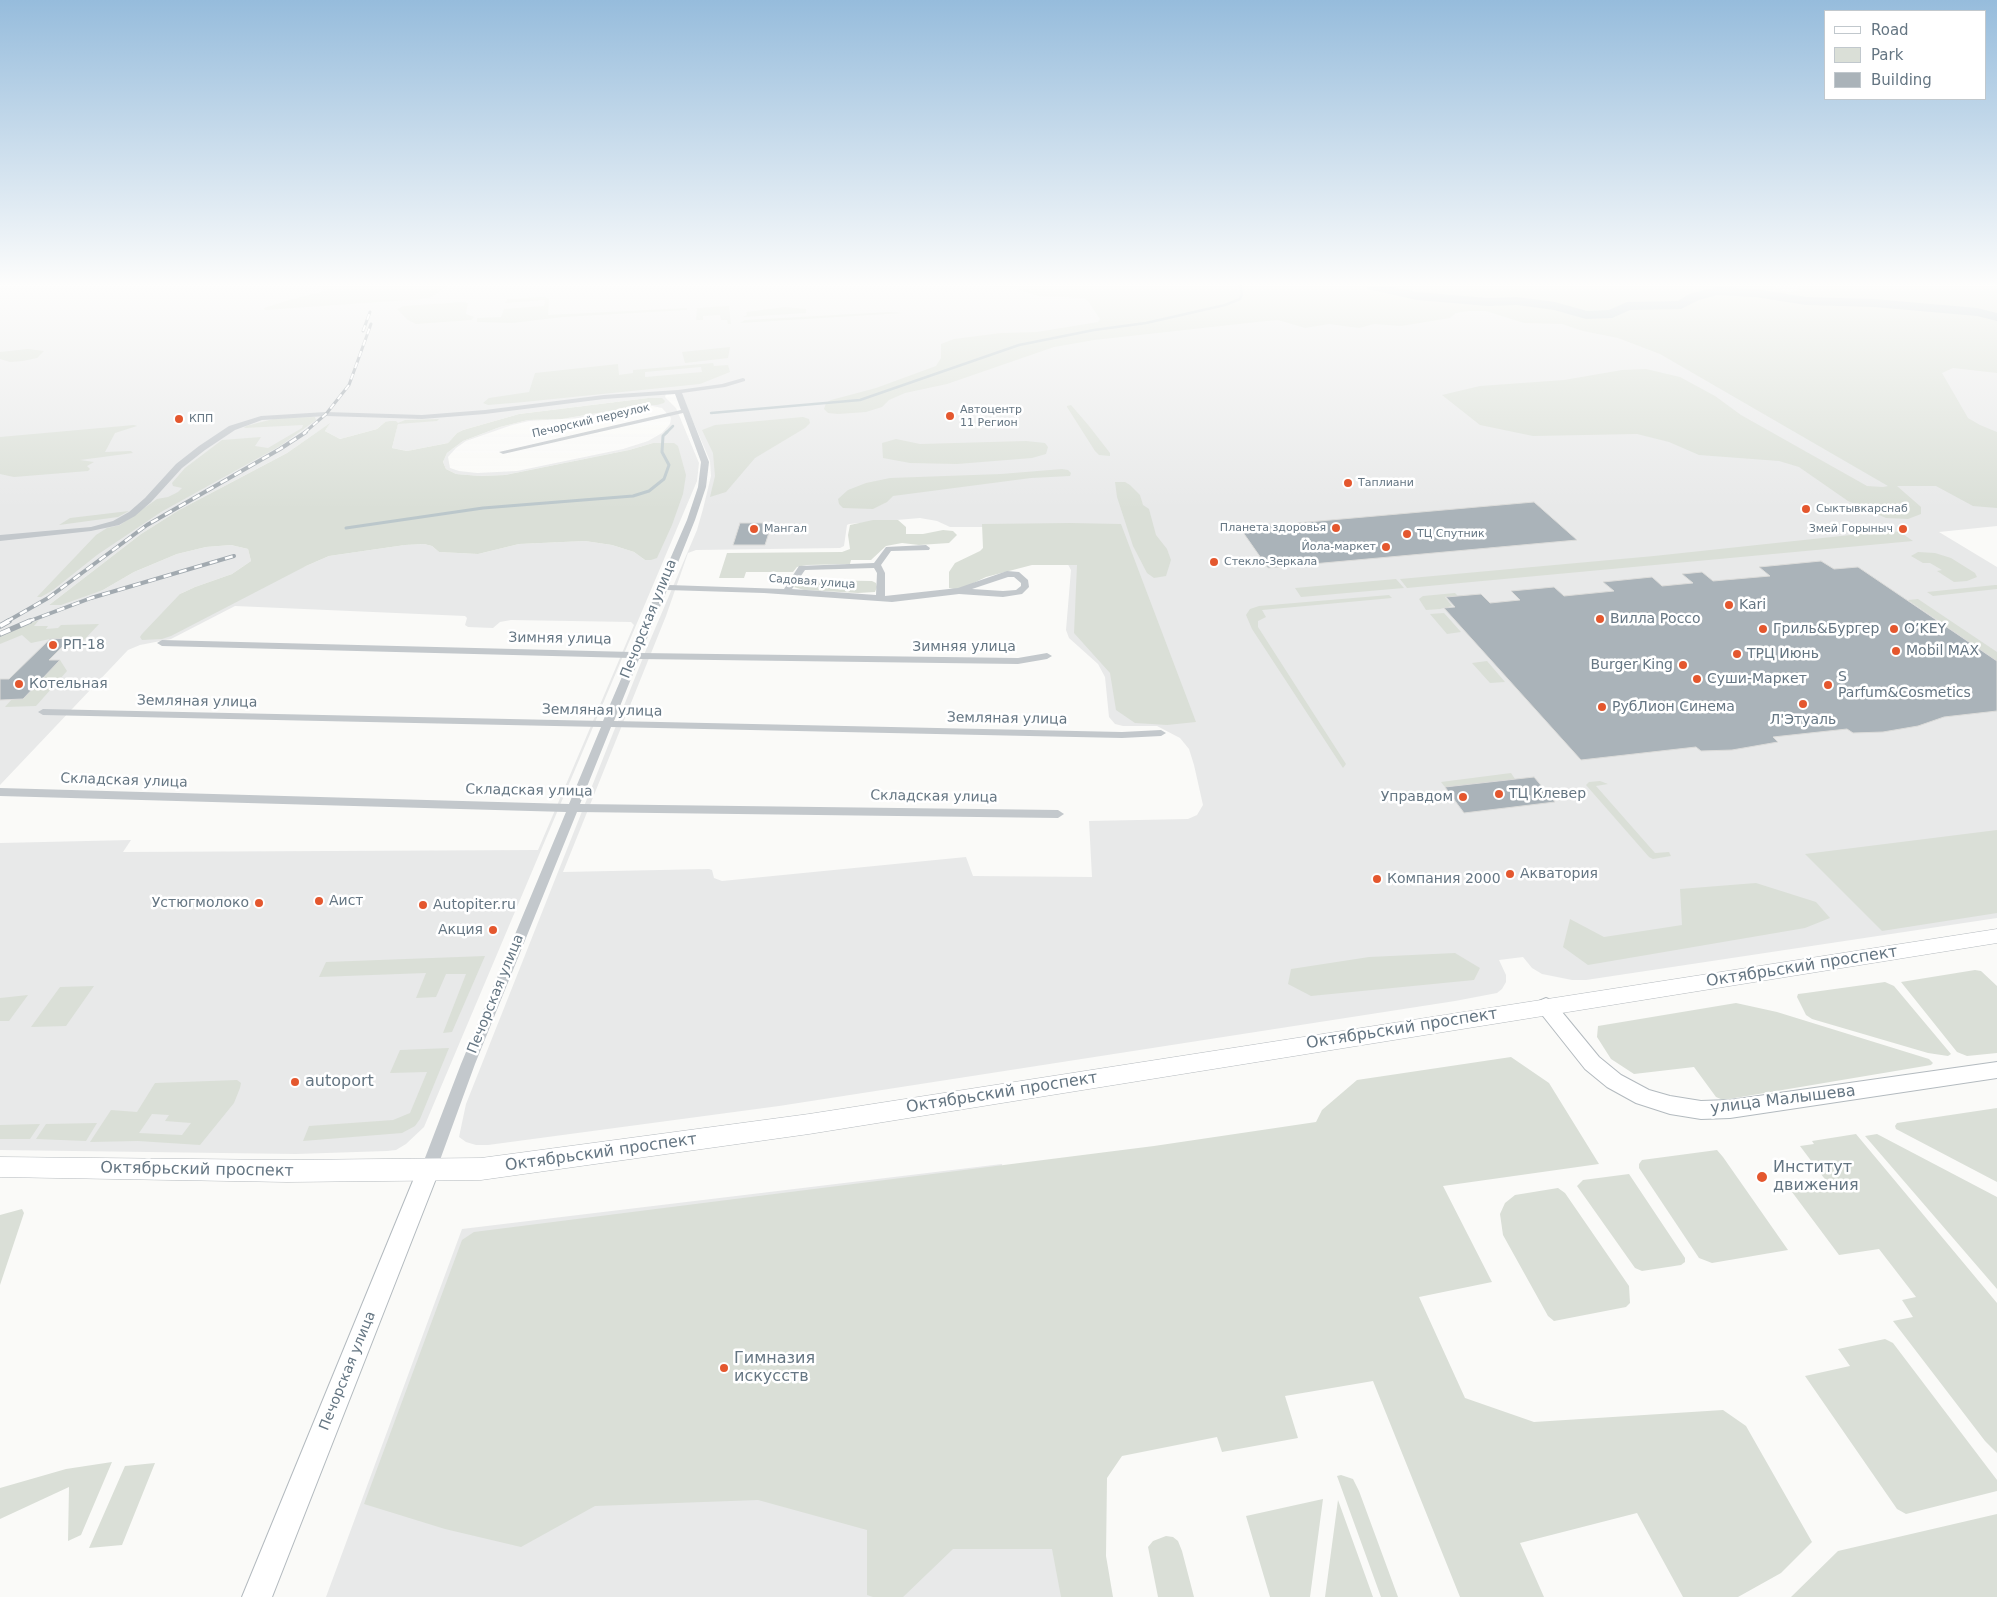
<!DOCTYPE html>
<meta charset="utf-8">
<style>
body{margin:0}
#map{position:relative;width:1997px;height:1597px;overflow:hidden;background:#fafaf8;font-family:"DejaVu Sans",sans-serif}
canvas{display:block}
.legend{position:absolute;left:1824px;top:10px;width:162px;height:90px;box-sizing:border-box;background:#fff;border:1px solid #c1c8cd;margin:0;padding:6px 9px;list-style:none;font-size:15px;color:#657683}
.legend li{display:flex;align-items:center;gap:10px;height:25px}
.legend b{width:25px;border:1px solid #c1c8cd}
</style>
<div id="map">
<canvas width="1997" height="1597"></canvas>
<ul class="legend">
<li><b style="height:6px;background:#fff"></b>Road</li>
<li><b style="height:14px;background:#dadfd7"></b>Park</li>
<li><b style="height:14px;background:#aab3b9"></b>Building</li>
</ul>
</div>
<script>
const context = document.querySelector('canvas').getContext('2d');
context.lineJoin = 'round';
function paint(path, color) { context.fillStyle = color; context.fill(path, 'evenodd'); }
const toPath = rows => new Path2D(rows.map(r => 'M' + r).join(''));
function trace(path, color, width, dash) { context.strokeStyle = color; context.lineWidth = width; context.lineCap = dash ? 'butt' : 'round'; context.setLineDash(dash || []); context.stroke(path); }
function label(font, color, halo, rows, align = 'center') {
  context.font = font + ' "DejaVu Sans",sans-serif'; context.lineWidth = 5; context.setLineDash([]); context.textBaseline = 'middle'; context.strokeStyle = halo; context.fillStyle = color; for (const [text, x, y, turn = 0] of rows) {
    context.save(); context.translate(x, y); context.rotate((+turn || 0) * Math.PI / 180); context.textAlign = isNaN(turn) ? turn : align; if (halo) context.strokeText(text, 0, 0); context.fillText(text, 0, 0); context.restore();
  }
}
const built = toPath([
 [0,286,1997,286,1997,526,1939,532,1997,567,1997,918,1586,980,1572,980,1542,974,1532,968,1523,957,1499,960,1506,975,1506,982,1502,989,1497,993,1455,1001,779,1106,488,1145,476,1145,466,1142,459,1137,466,1104,646,650,697,530,703,509,711,476,710,461,683,398,677,393,666,394,665,397,676,408,699,463,697,481,424,1127,406,1144,396,1150,387,1151,296,1154,0,1150,0,843,131,840,123,852,538,850,634,625,631,622,511,620,500,622,493,628,468,627,465,625,467,618,465,616,235,606,171,639,140,645,128,650,0,785],
 [648,398,662,398,651,404,562,419,528,420,500,427,463,441,447,453,443,462,446,469,456,474,480,476,505,475,629,450,653,443,645,560,634,552,612,545,585,541,519,544,478,554,439,552,432,546,424,544,405,545,329,556,306,566,180,594,195,587,232,574,251,561,248,549,231,545,206,547,177,554,134,572,103,590,49,605,141,534,179,510,287,453,329,424,325,431,340,439,377,429,385,422,398,423,392,448,407,451,448,443,457,433,463,430,519,414],
 [647,405,662,408,671,418,670,424,662,433,648,441,623,449,517,471,477,473,459,471,450,468,448,457,456,448,466,441,512,425,529,421,580,418],
 [920,518,937,521,950,527,989,527,1065,559,1071,570,1066,630,1069,638,1098,664,1105,677,1109,717,1115,724,1123,726,1157,726,1180,738,1189,749,1194,765,1203,805,1197,815,1188,819,1089,821,1092,877,973,876,966,857,722,881,714,878,712,870,709,869,563,872,666,616,688,553,696,550,840,548,844,546,847,525,849,524],
 [1002,1164,1078,1597,326,1597,462,1229]
]);
const green = toPath([
 [317,286,448,286,431,297,422,299,265,310,264,308,289,300,325,291],
 [986,286,1774,286,1785,292,1792,292,1799,290,1799,286,1997,286,1997,373,1953,368,1942,373,1968,418,1980,425,1997,432,1997,508,1973,506,1936,486,1897,486,1921,507,1921,514,1908,519,1886,518,1848,501,1799,467,1779,461,1699,455,1669,442,1637,434,1533,436,1480,425,1442,395,1480,386,1564,380,1622,370,1646,369,1680,377,1715,396,1741,415,1867,486,1883,487,1888,486,1660,354,1618,338,1583,331,1562,324,1524,323,1486,311,1468,311,1456,313,1450,318,1401,326,1374,324,1359,328,1329,324,1305,328,1278,320,1266,321,1094,340,1054,347,947,384,905,393,889,400,882,407,866,412,838,414,828,413,824,409,826,403,831,400,876,388,936,366,941,358,941,344,954,339,1001,333,1037,332,1098,322,1100,319,1088,301,1084,298,1038,296,1014,288],
 [542,297,549,298,548,315,687,308,687,310,563,317,512,323,477,322,477,318,501,317,504,309,544,306,545,300,505,303,507,299],
 [463,302,468,303,466,314,474,317,471,320,416,324,408,320,397,309,404,306],
 [729,306,731,324,728,324,727,320,721,320,720,315,703,316,703,320,696,320,697,308],
 [785,307,806,309,806,313,743,317,747,315,746,312],
 [889,312,904,313,740,323,745,320],
 [730,347,728,358,685,363,682,352],
 [28,349,44,351,37,358,23,361,10,362,0,359,0,352],
 [713,363,714,366,728,365,730,372,700,384,524,402,488,405,483,403,489,398,529,392,535,373,618,364,619,375,633,373,633,370],
 [701,367,702,372,645,377,645,372],
 [648,398,662,398,665,401,664,403,657,405,645,405,562,419,528,420,500,427,463,441,447,453,443,462,446,469,456,474,480,476,505,475,629,450,653,443,674,443,678,446,686,475,683,494,672,525,657,558,651,560,645,560,634,552,612,545,585,541,519,544,478,554,439,552,432,546,424,544,405,545,329,556,306,566,171,636,162,639,142,640,140,637,142,634,180,594,195,587,232,574,251,561,248,549,231,545,206,547,177,554,134,572,103,590,61,605,49,605,141,534,179,510,287,453,330,423,325,431,340,439,377,429,385,422,390,421,396,421,398,423,405,420,439,419,437,421,398,424,392,448,407,451,448,443,457,433,463,430,519,414],
 [1071,405,1089,426,1110,453,1110,456,1099,455,1095,451,1067,407,1067,406],
 [315,417,316,420,280,446,161,512,97,555,53,590,41,597,37,597,96,535,107,528,120,525,157,499,168,497,178,492,182,488,173,486,172,483,185,468,222,440,261,437,255,446,268,448,302,428,303,425,244,428,246,426,277,418],
 [803,417,809,419,810,423,805,428,755,458,726,492,710,497,715,476,713,453,702,430,715,425],
 [134,425,137,426,115,433,105,452,131,451,133,453,80,460,94,462,87,466,90,469,88,471,14,477,0,474,0,437],
 [896,439,920,444,1026,441,1045,443,1048,447,1046,454,1032,458,957,464,910,463,883,458,882,443],
 [1062,469,1068,470,1071,473,1070,476,1031,478,893,496,887,502,873,509,843,508,839,504,838,499,848,490,866,483,890,478,1001,474],
 [1115,482,1125,482,1130,485,1140,495,1143,505,1149,509,1156,535,1167,549,1171,560,1166,576,1154,578,1147,573,1133,546,1117,497],
 [129,511,118,517,59,525,70,518],
 [873,520,898,520,906,527,906,534,923,534,943,530,953,531,957,535,949,543,919,545,902,543,886,546,871,560,851,560,850,564,807,565,797,567,793,572,746,572,744,578,719,578,727,553,842,552,850,549,848,535,850,525],
 [1070,523,1121,524,1196,722,1167,725,1135,723,1116,710,1110,673,1074,633,1077,565,1032,565,986,577,959,590,949,588,949,572,955,563,980,551,983,548,982,524],
 [1888,531,1900,532,1913,541,1407,588,1400,579,1654,556],
 [1918,552,1935,553,1951,558,1975,573,1977,577,1967,581,1954,582,1937,571,1942,570,1930,563,1923,563,1911,556],
 [1396,579,1404,588,1301,597,1295,588],
 [807,580,872,581,876,583,877,587,875,592,858,593,804,590,794,587,799,582],
 [1995,585,1997,585,1997,589,1933,596,1927,592],
 [1455,593,1458,596,1445,597,1452,606,1440,609,1426,610,1419,599,1423,596],
 [1389,595,1392,598,1262,610,1266,617,1258,621,1258,627,1346,764,1343,768,1252,629,1246,615,1250,609,1259,606],
 [1918,599,1997,652,1997,661,1908,600],
 [1444,613,1461,632,1447,634,1430,614],
 [39,620,34,626,48,626,46,629,58,628,61,625,99,624,83,641,67,641,70,638,50,639,31,643,22,635,0,644,0,635],
 [60,660,67,671,36,706,5,707,12,699,23,699],
 [1487,661,1505,682,1490,683,1472,663],
 [1511,773,1515,779,1445,787,1441,782],
 [1600,781,1608,784,1596,786,1655,853,1669,852,1671,856,1653,859,1649,857,1586,785,1589,782],
 [1997,830,1997,913,1882,931,1805,854],
 [1756,883,1816,902,1830,918,1805,928,1588,965,1563,947,1570,919,1604,937,1682,925,1680,889],
 [1455,953,1480,968,1474,980,1311,996,1288,984,1291,969,1369,957],
 [485,956,452,1032,443,1033,466,974,446,974,436,997,416,998,426,973,319,977,326,962],
 [1975,970,1981,971,1997,986,1997,1053,1967,1056,1957,1052,1901,982],
 [1885,982,1894,986,1951,1054,1948,1056,1928,1053,1812,1019,1806,1015,1797,997,1798,994,1806,993],
 [94,986,66,1026,31,1027,60,987],
 [28,995,9,1021,0,1021,0,998],
 [1736,1003,1777,1012,1929,1059,1933,1063,1931,1065,1723,1100,1716,1097,1694,1067,1634,1074,1611,1059,1597,1037,1598,1026],
 [449,1048,420,1119,415,1126,402,1133,303,1141,309,1126,393,1120,410,1113,427,1072,390,1073,400,1050],
 [1511,1057,1549,1083,1599,1164,1443,1186,1492,1282,1419,1297,1465,1398,1534,1422,1723,1410,1746,1426,1812,1542,1781,1573,1738,1597,1683,1597,1637,1513,1520,1543,1544,1597,1460,1597,1373,1381,1285,1396,1298,1438,1222,1452,1217,1437,1122,1456,1107,1478,1106,1556,1113,1597,1061,1597,1052,1549,953,1549,903,1597,873,1597,867,1595,867,1530,758,1500,595,1506,521,1547,445,1529,364,1504,462,1240,474,1232,1154,1146,1316,1122,1322,1110,1357,1080],
 [237,1080,241,1083,240,1088,234,1103,200,1145,138,1141,90,1142,111,1110,137,1112,155,1083],
 [152,1114,169,1115,165,1121,191,1123,182,1135,139,1133],
 [1997,1108,1997,1182,1896,1129,1895,1126,1897,1123],
 [97,1123,86,1141,36,1139,46,1124],
 [40,1124,30,1139,0,1139,0,1125],
 [1856,1134,1997,1303,1997,1453,1985,1441,1893,1321,1913,1317,1902,1300,1916,1297,1879,1249,1839,1255,1792,1192,1830,1186,1800,1146,1814,1144,1812,1141],
 [1877,1134,1997,1197,1997,1289,1865,1136],
 [1717,1150,1723,1157,1788,1250,1712,1263,1699,1258,1639,1168,1639,1164,1642,1160],
 [1629,1174,1685,1258,1685,1262,1681,1265,1642,1271,1635,1268,1577,1186,1583,1180],
 [1558,1188,1565,1193,1629,1286,1630,1303,1626,1307,1554,1321,1548,1316,1503,1235,1500,1214,1505,1203,1515,1195],
 [22,1209,24,1213,0,1285,0,1215],
 [1885,1339,1893,1343,1997,1480,1997,1491,1906,1514,1897,1509,1805,1376,1850,1366,1838,1349],
 [112,1462,81,1535,68,1541,69,1487,0,1519,0,1488,66,1469],
 [155,1463,122,1545,89,1548,125,1466],
 [1341,1475,1353,1479,1359,1491,1398,1597,1381,1597,1337,1476],
 [1323,1499,1310,1597,1270,1597,1246,1516],
 [1338,1500,1373,1597,1325,1597],
 [1997,1514,1997,1597,1791,1597,1838,1551],
 [1166,1536,1173,1537,1178,1541,1182,1551,1194,1597,1158,1597,1148,1547,1153,1541]
]);
const streamFar1 = toPath([
 [711,413,860,400,1019,345,1094,330,1146,323,1225,305,1240,299,1242,294,1240,286],
 [666,433,673,426]
]);
const stream = toPath([
 [346,528,483,508,633,496,649,491,664,479,669,465,662,452,663,436,667,432]
]);
const river = toPath([
 [1366,286,1389,286,1417,292,1488,298,1517,297,1555,302,1587,311,1609,310,1627,302,1678,301,1689,294,1717,287,1755,289,1806,297,1874,299,1977,308,1997,313,1997,321,1977,316,1874,307,1806,305,1755,297,1717,295,1699,300,1681,309,1630,310,1612,318,1586,319,1554,310,1517,305,1488,306,1417,300,1367,289,1366,286]
]);
const building = toPath([
 [1534,502,1577,540,1268,568,1240,528,1534,502],
 [740,523,772,523,765,545,733,545,740,523],
 [1821,561,1834,569,1858,567,1997,661,1997,711,1944,717,1918,726,1883,732,1853,733,1847,729,1773,737,1778,742,1732,750,1701,751,1696,747,1581,760,1444,608,1455,607,1446,597,1481,594,1490,603,1520,600,1511,591,1554,587,1564,596,1614,591,1603,582,1652,577,1662,586,1693,583,1682,574,1702,572,1713,581,1770,576,1759,567,1821,561],
 [71,638,49,660,60,660,23,699,0,700,0,679,9,679,50,639,71,638],
 [1534,777,1555,802,1464,813,1445,787,1534,777]
]);
const street = toPath([
 [743,378,745,379,745,381,725,387,682,393,709,462,706,487,695,520,669,585,784,589,799,566,874,563,886,547,926,545,930,548,929,550,891,551,881,565,885,573,885,596,958,588,1007,571,1019,572,1028,580,1029,587,1022,594,1003,597,959,594,892,602,764,593,667,590,641,653,1018,658,1047,653,1052,656,1047,659,1018,664,639,659,614,721,1122,732,1161,730,1166,733,1161,736,1122,738,611,727,580,804,1058,810,1064,814,1058,818,577,812,475,1064,436,1171,433,1176,428,1178,423,1176,420,1171,461,1064,566,812,0,796,0,788,569,804,601,727,43,715,38,712,43,709,603,721,630,658,162,646,157,643,162,640,632,652,658,587,687,520,698,487,701,462,683,413,503,454,499,452,681,410,675,394,604,399,485,414,422,419,326,416,262,420,235,430,205,450,182,468,151,502,135,516,119,525,91,531,0,541,0,535,91,527,113,521,129,512,145,498,176,464,199,446,229,426,261,416,326,412,422,415,485,410,604,395,678,390,722,384,743,378],
 [874,568,877,573,876,595,792,589,805,570,874,568],
 [1008,577,1014,577,1021,583,1021,586,1016,590,1003,591,972,589,1008,577]
]);
const secondary = toPath([
 [1546,998,1553,1001,1599,1057,1621,1075,1649,1090,1670,1096,1701,1101,1730,1100,1997,1062,1997,1078,1730,1118,1701,1119,1670,1114,1636,1103,1607,1087,1585,1069,1539,1011,1536,1006,1539,1001,1546,998],
 [428,1161,436,1164,439,1171,272,1597,242,1597,417,1171,420,1164,428,1161]
]);
const primary = toPath([
 [1997,929,1997,943,809,1134,481,1180,287,1182,0,1177,0,1157,287,1160,481,1158,809,1114,1997,929]
]);
const railFar2 = toPath([
 [363,331,370,312],
 [304,433,326,414,349,385,371,324]
]);
const railFar1 = toPath([
 [6,622,48,598,147,525,280,449,306,432],
 [27,622,91,598,234,556]
]);
const rail = toPath([
 [0,626,9,621],
 [0,634,30,621]
]);
const markers = [
 [950,416,5,"#e4572e"],
 [179,419,5,"#e4572e"],
 [1348,483,5,"#e4572e"],
 [1806,509,5,"#e4572e"],
 [1336,528,5,"#e4572e"],
 [754,529,5,"#e4572e"],
 [1903,529,5,"#e4572e"],
 [1407,534,5,"#e4572e"],
 [1386,547,5,"#e4572e"],
 [1214,562,5,"#e4572e"],
 [1729,605,5,"#e4572e"],
 [1600,619,5,"#e4572e"],
 [1763,629,5,"#e4572e"],
 [1894,629,5,"#e4572e"],
 [53,645,5,"#e4572e"],
 [1896,651,5,"#e4572e"],
 [1737,654,5,"#e4572e"],
 [1683,665,5,"#e4572e"],
 [1697,679,5,"#e4572e"],
 [19,684,5,"#e4572e"],
 [1828,685,5,"#e4572e"],
 [1803,704,5,"#e4572e"],
 [1602,707,5,"#e4572e"],
 [1499,794,5,"#e4572e"],
 [1463,797,5,"#e4572e"],
 [1510,874,5,"#e4572e"],
 [1377,879,5,"#e4572e"],
 [319,901,5,"#e4572e"],
 [259,903,5,"#e4572e"],
 [423,905,5,"#e4572e"],
 [493,930,5,"#e4572e"],
 [295,1082,5,"#e4572e"],
 [1762,1177,6,"#e4572e"],
 [724,1368,5,"#e4572e"]
];
const farPoinames = [
 ["Автоцентр",960,410],
 ["11 Регион",960,423],
 ["КПП",189,419],
 ["Таплиани",1358,483],
 ["Сыктывкарснаб",1816,509],
 ["Планета здоровья",1326,528,"right"],
 ["Мангал",764,529],
 ["Змей Горыныч",1893,529,"right"],
 ["ТЦ Спутник",1417,534],
 ["Йола-маркет",1376,547,"right"],
 ["Стекло-Зеркала",1224,562]
];
const farStreetnames = [
 ["Печорский переулок",591,421,-13],
 ["Садовая улица",812,582,4]
];
const poiNames = [
 ["Kari",1739,605],
 ["Вилла Россо",1610,619],
 ["Гриль&Бургер",1773,629],
 ["O’KEY",1904,629],
 ["РП-18",63,645],
 ["Mobil MAX",1906,651],
 ["ТРЦ Июнь",1747,654],
 ["Burger King",1673,665,"right"],
 ["S",1838,677],
 ["Parfum&Cosmetics",1838,693],
 ["Суши-Маркет",1707,679],
 ["Котельная",29,684],
 ["РубЛион Синема",1612,707],
 ["Л'Этуаль",1803,720,"center"],
 ["ТЦ Клевер",1509,794],
 ["Управдом",1453,797,"right"],
 ["Акватория",1520,874],
 ["Компания 2000",1387,879],
 ["Аист",329,901],
 ["Устюгмолоко",249,903,"right"],
 ["Autopiter.ru",433,905],
 ["Акция",483,930,"right"]
];
const streetNames = [
 ["Печорская улица",649,619,-68],
 ["Зимняя улица",560,639,1],
 ["Зимняя улица",964,647],
 ["Земляная улица",197,702,1],
 ["Земляная улица",602,711,1],
 ["Земляная улица",1007,719,1],
 ["Складская улица",124,781,2],
 ["Складская улица",529,791,1],
 ["Складская улица",934,797,1],
 ["Печорская улица",496,994,-68],
 ["Печорская улица",348,1371,-68]
];
const nearStreetnames = [
 ["Октябрьский проспект",1802,967,-9],
 ["Октябрьский проспект",1402,1029,-9],
 ["Октябрьский проспект",1002,1093,-9],
 ["улица Малышева",1783,1100,-7],
 ["Октябрьский проспект",601,1153,-8],
 ["Октябрьский проспект",197,1170,1]
];
const nearPoinames = [
 ["autoport",305,1082],
 ["Институт",1773,1168],
 ["движения",1773,1186],
 ["Гимназия",734,1359],
 ["искусств",734,1377]
];
paint(built, '#e8e9e9');
paint(green, '#dadfd7');
trace(streamFar1, '#bbc7cb', 2.5);
trace(stream, '#bbc7cb', 3);
paint(river, '#bbc7cb');
paint(building, '#aab3b9');
trace(building, '#dcdcda', 1);
trace(secondary, '#b3babf', 2);
trace(primary, '#b5babe', 1);
paint(street, '#c3c8cc');
paint(secondary, '#fff');
paint(primary, '#fff');
trace(railFar2, '#a2aab0', 3);
trace(railFar1, '#a2aab0', 4);
trace(rail, '#a2aab0', 5.5);
trace(railFar2, '#fff', 2, [6]);
trace(railFar1, '#fff', 2.5, [8]);
trace(rail, '#fff', 4, [11]);
const sky = context.createLinearGradient(0, 0, 0, 509);
sky.addColorStop(0, '#96bcdc');
sky.addColorStop(0.56, '#fdfdfc');
sky.addColorStop(1, '#fdfdfc00');
context.fillStyle = sky;
context.fillRect(0, 0, 1997, 509);
for (const [x, y, r, color] of markers) { const dot = new Path2D(); dot.arc(x, y, r, 0, 2 * Math.PI); context.fillStyle = color; context.fill(dot); trace(dot, '#fff', 2); }
label('11px', '#657683', '#fff', farPoinames, 'left');
label('11px', '#657683', '#fff', farStreetnames);
label('14px', '#657683', '#fff', poiNames, 'left');
label('14px', '#657683', '#fff', streetNames);
label('16px', '#657683', '#fff', nearStreetnames);
label('16px', '#657683', '#fff', nearPoinames, 'left');
</script>
